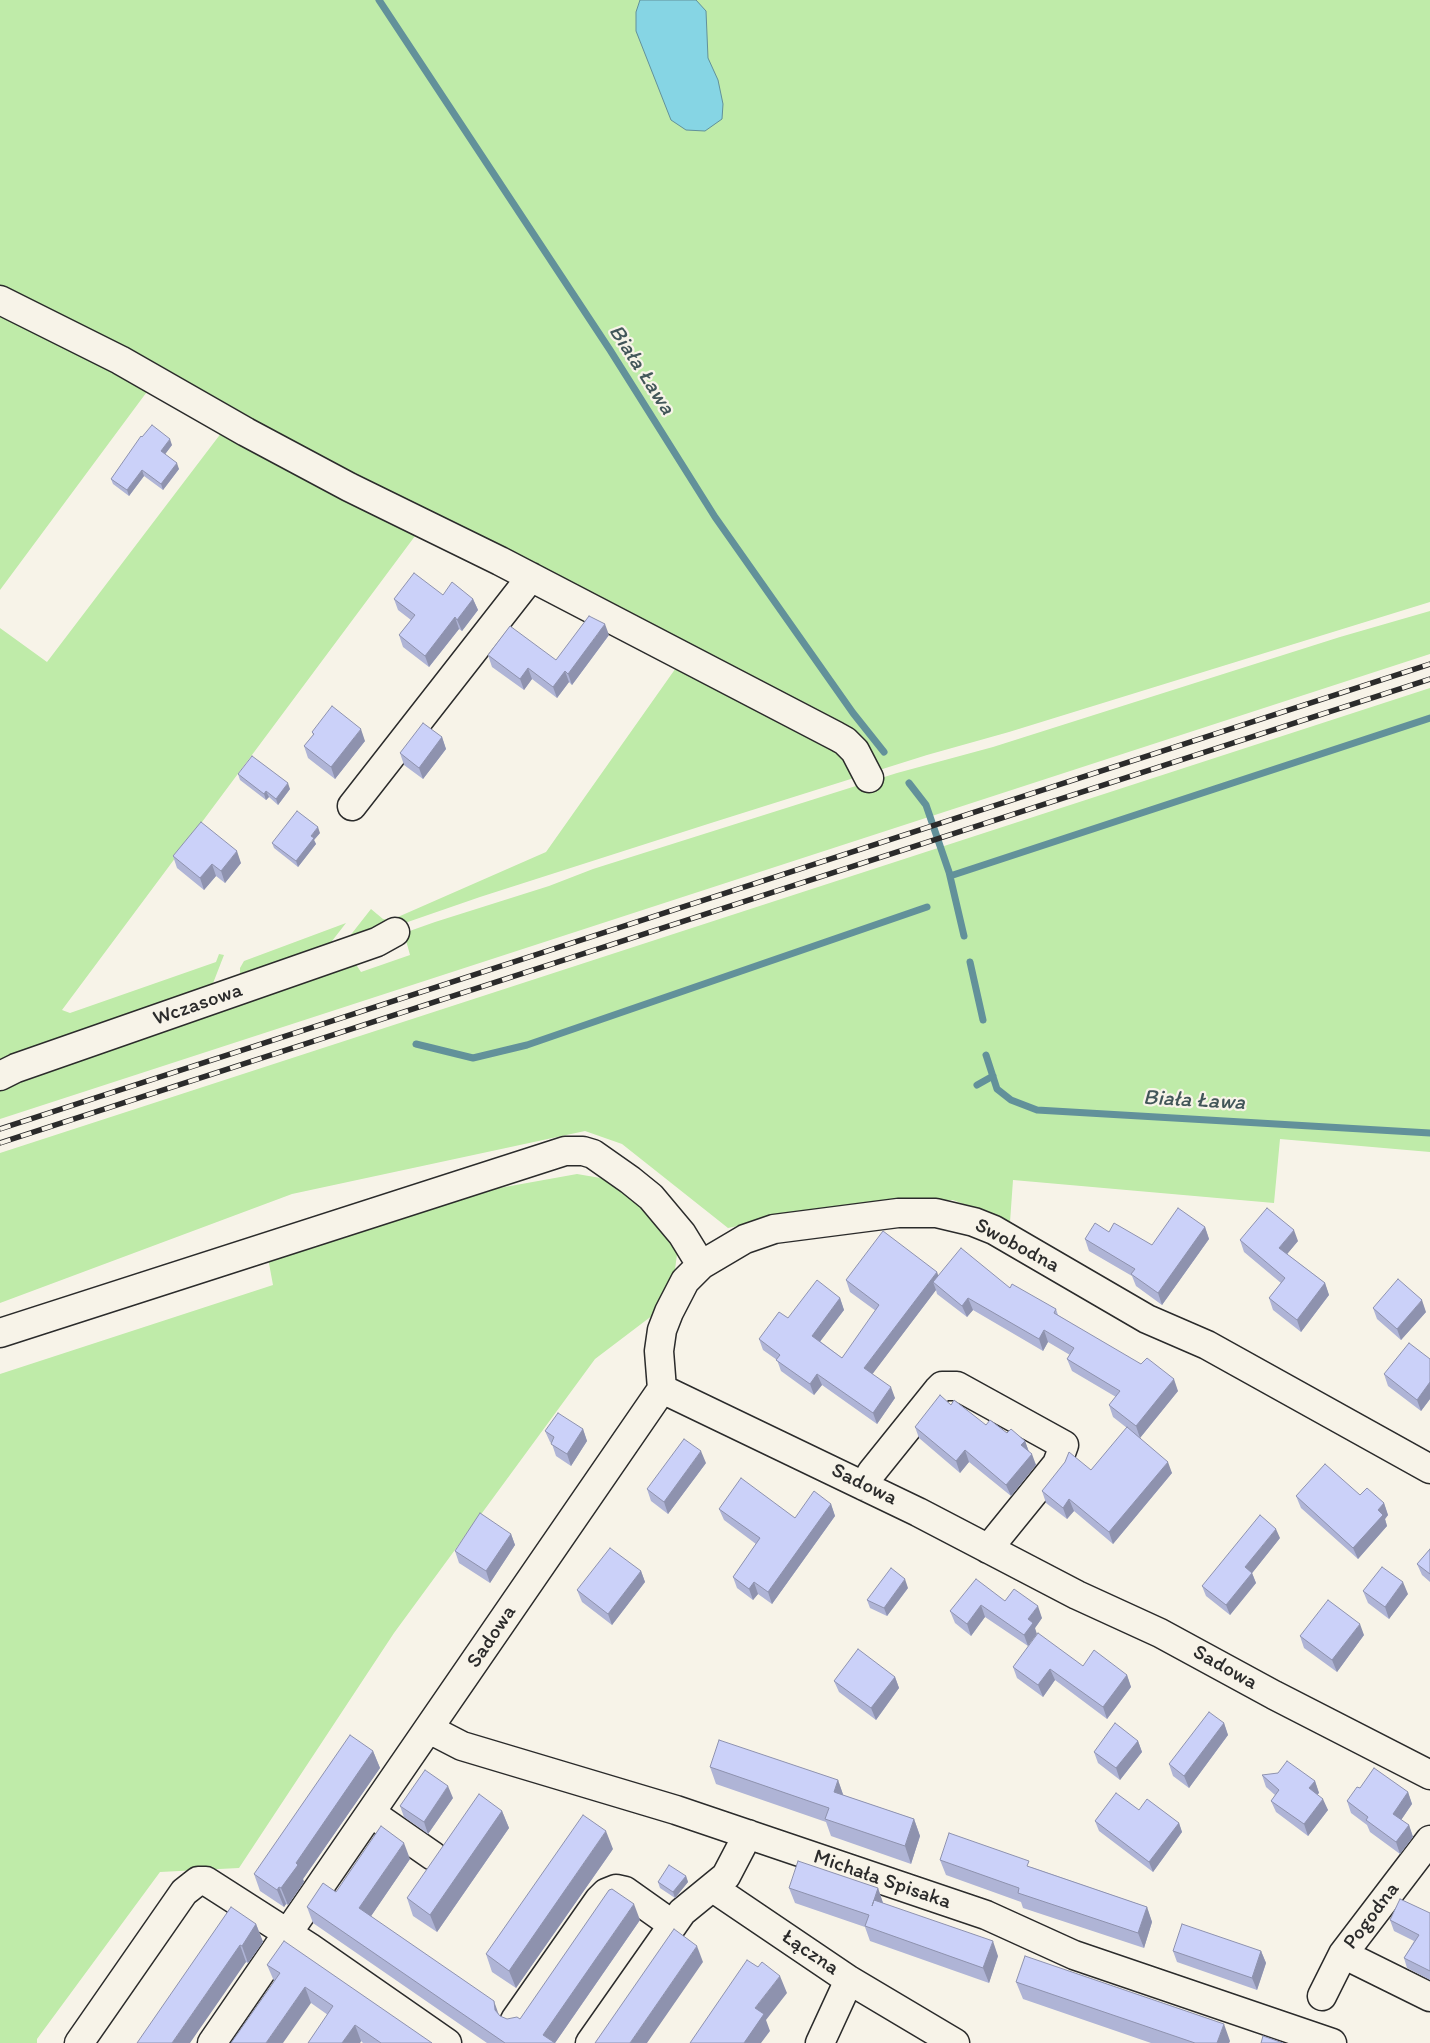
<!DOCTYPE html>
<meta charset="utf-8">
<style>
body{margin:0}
canvas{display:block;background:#f7f3e8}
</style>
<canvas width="1430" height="2043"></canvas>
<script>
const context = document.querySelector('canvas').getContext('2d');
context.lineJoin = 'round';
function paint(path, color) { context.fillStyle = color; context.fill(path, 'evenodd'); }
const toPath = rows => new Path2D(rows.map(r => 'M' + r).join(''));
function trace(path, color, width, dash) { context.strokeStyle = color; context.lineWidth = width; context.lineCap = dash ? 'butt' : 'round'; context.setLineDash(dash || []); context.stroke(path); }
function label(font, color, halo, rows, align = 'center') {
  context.font = font + ' Itim,sans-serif'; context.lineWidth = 4.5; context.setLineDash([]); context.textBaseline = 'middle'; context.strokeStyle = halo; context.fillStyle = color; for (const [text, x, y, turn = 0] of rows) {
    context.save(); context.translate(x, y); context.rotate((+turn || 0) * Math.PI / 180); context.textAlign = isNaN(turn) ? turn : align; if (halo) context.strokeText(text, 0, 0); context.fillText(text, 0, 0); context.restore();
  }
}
const green = toPath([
 [0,0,1430,0,1430,602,1009,732,927,755,711,823,480,897,347,943,349,937,371,909,383,919,391,920,546,852,678,665,421,528,62,1010,70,1013,216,962,219,954,224,955,210,991,0,1068,0,628,47,662,225,428,149,389,0,590],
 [1430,611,1430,654,0,1119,0,1088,9,1082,355,963,361,972,410,955,404,933,435,922,549,886,593,869,897,773,993,747,1340,637],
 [1430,688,1430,1152,1280,1139,1274,1203,1013,1180,1010,1222,953,1200,901,1203,773,1219,728,1228,622,1144,585,1131,292,1194,0,1303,0,1153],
 [346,923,325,950,240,980,240,968,244,961],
 [577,1174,618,1181,678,1247,674,1277,653,1315,595,1359,394,1633,239,1868,160,1872,37,2039,37,2043,0,2043,0,1374,273,1285,268,1258,466,1194]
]);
const water = toPath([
 [640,0,696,0,706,11,708,58,718,80,723,104,722,119,705,131,686,130,671,120,636,31,636,12,640,0]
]);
const stream = toPath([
 [379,0,610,350,715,517,853,713,884,752],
 [909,783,926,805,949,872,964,936],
 [950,876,1430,718],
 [970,962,983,1020],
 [416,1044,473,1058,527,1045,927,907],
 [986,1055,997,1089,1011,1100,1037,1110,1430,1133],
 [977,1085,993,1076]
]);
const minor = toPath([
 [0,300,120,360,246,432,349,487,500,561,836,736,845,741,855,751,869,778],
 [352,806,531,577],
 [0,1076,16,1068,377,942,395,932],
 [0,1333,565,1151,583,1151,593,1154,630,1180,651,1197,682,1234,701,1265],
 [662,1389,659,1351,662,1330,669,1312,685,1281,701,1265,745,1239,774,1229,898,1213,936,1213,974,1222,994,1230,1147,1319,1207,1345,1430,1469],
 [662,1389,918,1512,1077,1595,1160,1633,1274,1695,1430,1775],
 [864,1486,872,1472,938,1390,942,1386,957,1386,1064,1445,1057,1464,988,1549],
 [429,1729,462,1746,676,1810,986,1915,1074,1955,1332,2043],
 [371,1813,433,1856],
 [713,1888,849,1980,955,2043],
 [1343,1954,1430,1997],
 [1322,1996,1343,1954,1430,1840],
 [515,2020,599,1900,606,1893,616,1889,625,1891,673,1925],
 [79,2043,184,1892,198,1881,206,1881,309,1947,447,2043],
 [212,2043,662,1389],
 [590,2043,682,1912,726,1876,748,1834],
 [820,2043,849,1980]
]);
const rail = toPath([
 [0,1129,1430,664],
 [0,1143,1430,679]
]);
const wall = toPath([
 [142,437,172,445,165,454,179,469,163,490,144,476,129,496,113,484,111,479],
 [443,595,473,599,478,610,462,631,459,629,429,667,403,647,399,635,411,620,398,610,394,599],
 [609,635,572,685,569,682,557,698,532,679,524,690,492,667,488,655,556,660],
 [312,732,365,741,335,779,308,758,304,746,313,735],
 [442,737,446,749,423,779,404,765,400,753],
 [238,774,290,789,278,805,269,797,266,800,240,780],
 [320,833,314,840,316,844,298,867,274,848,272,843],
 [173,856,241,863,225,883,216,876,204,890,177,868],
 [1205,1227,1209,1239,1162,1305,1136,1286,1132,1276,1089,1251,1085,1239,1109,1232,1152,1245],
 [1240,1240,1298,1241,1287,1254,1325,1283,1329,1295,1301,1332,1273,1310,1269,1298,1281,1283,1244,1252],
 [937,1272,938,1276,1010,1288,1056,1309,1058,1315,1178,1391,1140,1438,1172,1473,1113,1544,1074,1511,1067,1519,1046,1503,1042,1491,1091,1470,1127,1428,1113,1417,1109,1405,1116,1397,1072,1371,1067,1359,1070,1355,1048,1342,1043,1351,973,1310,967,1317,937,1294,936,1290,872,1374,895,1398,877,1424,822,1385,814,1395,781,1371,777,1360,763,1350,759,1339,840,1298,844,1310,820,1341,842,1358,876,1311,850,1292,846,1280],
 [1373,1308,1426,1312,1401,1340,1377,1319],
 [1430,1359,1430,1399,1421,1411,1388,1386,1384,1374],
 [951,1405,986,1425,1025,1441,1029,1452,1036,1465,1011,1496,969,1462,960,1473,919,1438,915,1427],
 [583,1429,587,1441,571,1466,556,1456,552,1444,550,1442,545,1431],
 [706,1463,668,1514,651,1501,647,1489],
 [1296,1496,1384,1503,1388,1515,1385,1519,1387,1526,1358,1559,1301,1508],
 [831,1504,835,1516,772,1604,758,1594,753,1600,737,1588,733,1577,756,1544,724,1520,719,1509,795,1518],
 [511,1534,515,1545,490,1583,459,1563,455,1551],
 [1280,1538,1252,1573,1256,1583,1230,1615,1206,1596,1202,1586],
 [1430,1549,1430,1582,1422,1575,1417,1564],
 [641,1571,645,1582,612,1625,582,1602,577,1590],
 [908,1588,887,1616,870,1608,867,1600],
 [1363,1591,1408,1594,1389,1619,1368,1603],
 [1005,1601,1042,1618,1035,1628,1028,1646,985,1617,971,1636,955,1623,950,1611],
 [1364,1635,1337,1672,1304,1648,1300,1636],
 [1083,1666,1127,1675,1131,1687,1107,1719,1055,1680,1043,1697,1017,1678,1013,1667],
 [895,1677,899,1688,876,1720,839,1692,834,1681],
 [1224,1723,1228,1735,1189,1788,1173,1776,1169,1764],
 [1138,1741,1142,1752,1120,1780,1098,1763,1094,1752],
 [373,1751,380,1768,303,1879,304,1882,288,1905,286,1904,284,1907,260,1891,254,1874],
 [710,1767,838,1780,843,1795,914,1819,920,1836,911,1864,831,1836,826,1822,716,1784],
 [1262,1775,1315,1781,1319,1793,1317,1794,1328,1810,1308,1836,1276,1812,1271,1801,1275,1795,1266,1787],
 [1360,1788,1408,1792,1412,1804,1401,1820,1409,1825,1413,1837,1400,1854,1370,1832,1367,1825,1351,1813,1347,1801],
 [453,1798,428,1834,404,1817,400,1806],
 [1139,1810,1179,1823,1182,1832,1153,1872,1099,1831,1095,1821],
 [502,1811,509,1828,437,1932,413,1916,407,1898],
 [613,1849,516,1988,492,1972,486,1954],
 [410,1859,371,1916,500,2016,507,2019,520,2019,640,1920,555,2043,487,2043,313,1923,307,1907,336,1892],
 [940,1860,1031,1867,1147,1907,1152,1922,1144,1948,1023,1908,1021,1902,946,1875],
 [686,1876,688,1882,675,1898,660,1888,658,1882],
 [789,1888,878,1888,883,1903,998,1956,989,1983,870,1941,865,1927,795,1903],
 [1430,1913,1430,1980,1407,1968,1404,1958,1414,1941,1394,1931,1390,1920],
 [256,1924,263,1942,248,1963,246,1962,137,2043],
 [1173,1951,1261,1951,1266,1963,1257,1990,1177,1962],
 [267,1965,432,2043,363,2043,361,2041,360,2043,308,2043,328,2015,311,2003,274,1981],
 [1016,1982,1230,2041,1229,2043,1151,2043,1023,1999]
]);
const shadedWall = toPath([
 [170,439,172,445,163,457,161,451],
 [177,463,179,469,163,490,161,484],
 [142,470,144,476,129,496,127,490],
 [473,599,478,610,462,631,457,620],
 [455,617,459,629,429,667,425,656],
 [605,624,609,635,572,685,568,674],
 [528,668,532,679,524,690,520,679],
 [565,671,569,682,557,698,553,687],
 [361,729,365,741,335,779,331,767],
 [442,737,446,749,423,779,419,768],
 [288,783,290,789,278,805,276,799],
 [266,791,269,797,266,800,264,794],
 [318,827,320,833,314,840,316,844,298,867,296,861,311,836],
 [237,851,241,863,225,883,221,871],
 [212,864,216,876,204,890,200,878],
 [1205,1227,1209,1239,1162,1305,1158,1293],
 [1294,1230,1298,1241,1283,1259,1279,1248],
 [937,1272,941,1283,933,1282,936,1290,868,1380,864,1368],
 [1325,1283,1329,1295,1301,1332,1297,1320],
 [840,1298,844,1310,816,1347,812,1336],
 [968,1298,973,1310,967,1317,962,1306],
 [1422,1300,1426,1312,1401,1340,1397,1329],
 [1044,1330,1048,1342,1043,1351,1039,1339],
 [817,1374,822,1385,814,1395,810,1384],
 [1174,1379,1178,1391,1140,1438,1136,1426],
 [1430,1382,1430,1399,1421,1411,1417,1400],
 [891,1387,895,1398,877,1424,873,1413],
 [583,1429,587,1441,571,1466,567,1454],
 [1025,1441,1029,1452,1021,1445],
 [965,1450,969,1462,960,1473,956,1461],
 [701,1451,706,1463,668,1514,664,1502],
 [1032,1454,1036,1465,1011,1496,1006,1485],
 [1168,1462,1172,1473,1113,1544,1109,1532],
 [1069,1499,1074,1511,1067,1519,1063,1508],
 [1384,1503,1388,1515,1385,1519,1387,1526,1358,1559,1353,1548,1378,1510],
 [831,1504,835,1516,772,1604,768,1592],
 [1276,1529,1280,1538,1249,1577,1245,1567],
 [511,1534,515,1545,490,1583,486,1571],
 [641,1571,645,1582,612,1625,608,1614],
 [1252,1573,1256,1583,1230,1615,1226,1605],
 [905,1579,908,1588,887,1616,884,1608],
 [754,1582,758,1594,753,1600,749,1589],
 [1403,1582,1408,1594,1389,1619,1385,1607],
 [981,1605,985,1617,971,1636,967,1624],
 [1038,1606,1042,1618,1035,1628,1037,1634,1028,1646,1024,1635,1028,1619],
 [1360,1624,1364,1635,1337,1672,1332,1660],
 [1050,1669,1055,1680,1043,1697,1038,1685],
 [1127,1675,1131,1687,1107,1719,1103,1707],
 [895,1677,899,1688,876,1720,871,1708],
 [1224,1723,1228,1735,1189,1788,1184,1776],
 [1138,1741,1142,1752,1120,1780,1116,1768],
 [373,1751,380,1768,303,1879,304,1882,288,1905,281,1888,296,1863],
 [838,1780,844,1797,834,1792],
 [1315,1781,1319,1793,1313,1799,1309,1788],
 [448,1786,453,1798,428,1834,424,1822],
 [1408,1792,1412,1804,1397,1826,1393,1814],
 [1323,1799,1328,1810,1308,1836,1304,1824],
 [502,1811,509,1828,437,1932,430,1915],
 [914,1819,920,1836,911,1864,905,1846],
 [1179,1823,1182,1832,1153,1872,1149,1862],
 [1409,1825,1413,1837,1400,1854,1396,1842],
 [606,1831,613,1849,516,1988,509,1971],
 [404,1843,410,1859,365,1925,359,1908],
 [686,1876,688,1882,675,1898,673,1892],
 [279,1887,286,1904,284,1907,277,1890],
 [878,1888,883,1903,872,1906],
 [634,1904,640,1920,555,2043,543,2035],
 [1147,1907,1152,1922,1144,1948,1138,1933],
 [256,1924,263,1942,248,1963,242,1946],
 [993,1941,998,1956,989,1983,983,1968],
 [240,1945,246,1962,190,2043,172,2043],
 [697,1946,703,1962,647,2043,630,2043],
 [1261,1951,1266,1963,1257,1990,1252,1978],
 [780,1976,787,1993,766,2020,770,2031,761,2043,744,2043,755,2008],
 [305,1987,311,2003,283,2043,266,2043],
 [494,2001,500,2018,495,2010],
 [1224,2024,1230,2041,1229,2043,1217,2043],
 [355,2025,361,2041,360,2043,342,2043]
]);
const building = toPath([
 [152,425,170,439,161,451,177,463,161,484,142,470,127,490,111,479,141,436,142,437,152,425],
 [414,573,443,595,452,582,473,599,457,620,455,617,425,656,399,635,415,615,394,599,414,573],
 [589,616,605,624,568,674,565,671,553,687,528,668,520,679,488,655,510,626,556,660,589,616],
 [332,706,361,729,331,767,304,746,314,734,312,732,332,706],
 [423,723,442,737,419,768,400,753,423,723],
 [252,756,288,783,276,799,266,791,264,794,238,774,252,756],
 [297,811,318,827,311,836,314,838,296,861,272,843,297,811],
 [201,822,237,851,221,871,212,864,200,878,173,856,201,822],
 [1178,1208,1205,1227,1158,1293,1131,1274,1135,1269,1085,1239,1095,1223,1109,1232,1114,1223,1152,1245,1178,1208],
 [1267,1208,1294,1230,1279,1248,1325,1283,1297,1320,1269,1298,1285,1278,1240,1240,1267,1208],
 [883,1231,937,1272,864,1368,891,1387,873,1413,817,1374,810,1384,776,1360,780,1355,759,1339,779,1312,788,1318,817,1280,840,1298,812,1336,842,1358,879,1305,846,1280,883,1231],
 [961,1248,1010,1288,1012,1284,1056,1309,1054,1313,1141,1364,1147,1358,1174,1379,1136,1426,1109,1405,1120,1391,1067,1359,1074,1348,1044,1330,1039,1339,968,1298,962,1306,933,1282,961,1248],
 [1398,1279,1422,1300,1397,1329,1373,1308,1398,1279],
 [1409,1343,1430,1359,1430,1382,1417,1400,1384,1374,1409,1343],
 [940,1395,951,1405,954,1400,986,1425,990,1420,1007,1433,1011,1429,1025,1441,1021,1445,1032,1454,1006,1485,965,1450,956,1461,915,1427,940,1395],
 [558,1413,583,1429,567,1454,551,1444,554,1437,545,1431,558,1413],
 [1127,1427,1168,1462,1109,1532,1069,1499,1063,1508,1042,1491,1065,1462,1069,1452,1091,1470,1127,1427],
 [684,1439,701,1451,664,1502,647,1489,684,1439],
 [1325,1464,1360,1495,1367,1488,1384,1503,1378,1510,1383,1515,1353,1548,1296,1496,1325,1464],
 [741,1478,795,1518,814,1491,831,1504,768,1592,754,1582,749,1589,733,1577,760,1538,719,1509,741,1478],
 [480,1513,511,1534,486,1571,455,1551,480,1513],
 [1260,1515,1276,1529,1245,1567,1252,1573,1226,1605,1202,1586,1260,1515],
 [610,1548,641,1571,608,1614,577,1590,610,1548],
 [1430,1549,1430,1574,1417,1564,1430,1549],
 [1382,1567,1403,1582,1385,1607,1363,1591,1382,1567],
 [891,1568,905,1579,884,1608,867,1600,891,1568],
 [976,1579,1005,1601,1014,1589,1038,1606,1028,1619,1033,1623,1024,1635,981,1605,967,1624,950,1611,976,1579],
 [1328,1600,1360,1624,1332,1660,1300,1636,1328,1600],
 [1038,1633,1083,1666,1094,1650,1127,1675,1103,1707,1050,1669,1038,1685,1013,1667,1038,1633],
 [858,1649,895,1677,871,1708,834,1681,858,1649],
 [1209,1712,1224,1723,1184,1776,1169,1764,1209,1712],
 [1115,1723,1138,1741,1116,1768,1094,1752,1115,1723],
 [350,1735,373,1751,296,1863,298,1865,281,1888,279,1887,277,1890,254,1874,350,1735],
 [719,1740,838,1780,834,1792,914,1819,905,1846,825,1819,829,1808,710,1767,719,1740],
 [1287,1761,1315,1781,1309,1788,1323,1799,1304,1824,1271,1801,1279,1790,1262,1775,1278,1773,1287,1761],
 [1374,1768,1408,1792,1393,1814,1409,1825,1396,1842,1366,1820,1368,1817,1347,1801,1357,1787,1360,1788,1374,1768],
 [425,1770,448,1786,424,1822,400,1806,425,1770],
 [1116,1793,1139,1810,1147,1799,1179,1823,1149,1862,1095,1821,1116,1793],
 [479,1794,502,1811,430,1915,407,1898,479,1794],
 [583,1815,606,1831,509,1971,486,1954,583,1815],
 [381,1826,404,1843,359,1908,494,2001,495,2010,500,2016,507,2019,517,2017,520,2019,609,1890,612,1889,634,1904,543,2035,555,2043,505,2043,307,1907,323,1883,336,1892,381,1826],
 [949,1833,1029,1861,1027,1866,1147,1907,1138,1933,1018,1893,1019,1888,940,1860,949,1833],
 [798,1861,878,1888,872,1906,874,1900,993,1941,983,1968,865,1926,869,1915,789,1888,798,1861],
 [669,1865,686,1876,673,1892,658,1882,669,1865],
 [1400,1899,1430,1913,1430,1971,1404,1958,1419,1935,1390,1920,1400,1899],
 [231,1907,256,1924,242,1946,240,1945,172,2043,137,2043,231,1907],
 [1182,1924,1261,1951,1252,1978,1173,1951,1182,1924],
 [674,1929,697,1946,630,2043,595,2043,674,1929],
 [284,1941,432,2043,381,2043,355,2025,342,2043,308,2043,333,2006,305,1987,266,2043,231,2043,280,1973,267,1965,284,1941],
 [1025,1956,1224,2024,1217,2043,1195,2043,1016,1982,1025,1956],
 [747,1960,758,1967,762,1962,780,1976,755,2008,764,2014,744,2043,690,2043,747,1960],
 [1263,2036,1283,2043,1261,2043,1263,2036]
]);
const streetNames = [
 ["Wczasowa",198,1005,-19],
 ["Swobodna",1017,1246,28],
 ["Sadowa",864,1485,26],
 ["Sadowa",492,1637,-56],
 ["Sadowa",1225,1668,29],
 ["Michała Spisaka",882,1880,19],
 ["Pogodna",1372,1916,-53],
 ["Łączna",810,1953,34]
];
const waterNames = [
 ["Biała Ława",641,370,57],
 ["Biała Ława",1194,1101,3]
];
paint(green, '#bfeba9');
paint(water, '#86d5e4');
trace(water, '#62919a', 1);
trace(stream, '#62919a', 7);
trace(minor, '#2b2b2b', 31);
trace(minor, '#f7f3e8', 28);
trace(rail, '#2b2b2b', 5.5);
trace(rail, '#f7f3e8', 4, [11]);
paint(wall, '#afb4d6');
paint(shadedWall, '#8e92ae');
paint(building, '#cbd1f9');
trace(building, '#8e92ae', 1);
label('21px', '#2b2b2b', '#f7f3e8', streetNames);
label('italic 22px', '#425659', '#f7f3e8', waterNames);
</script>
